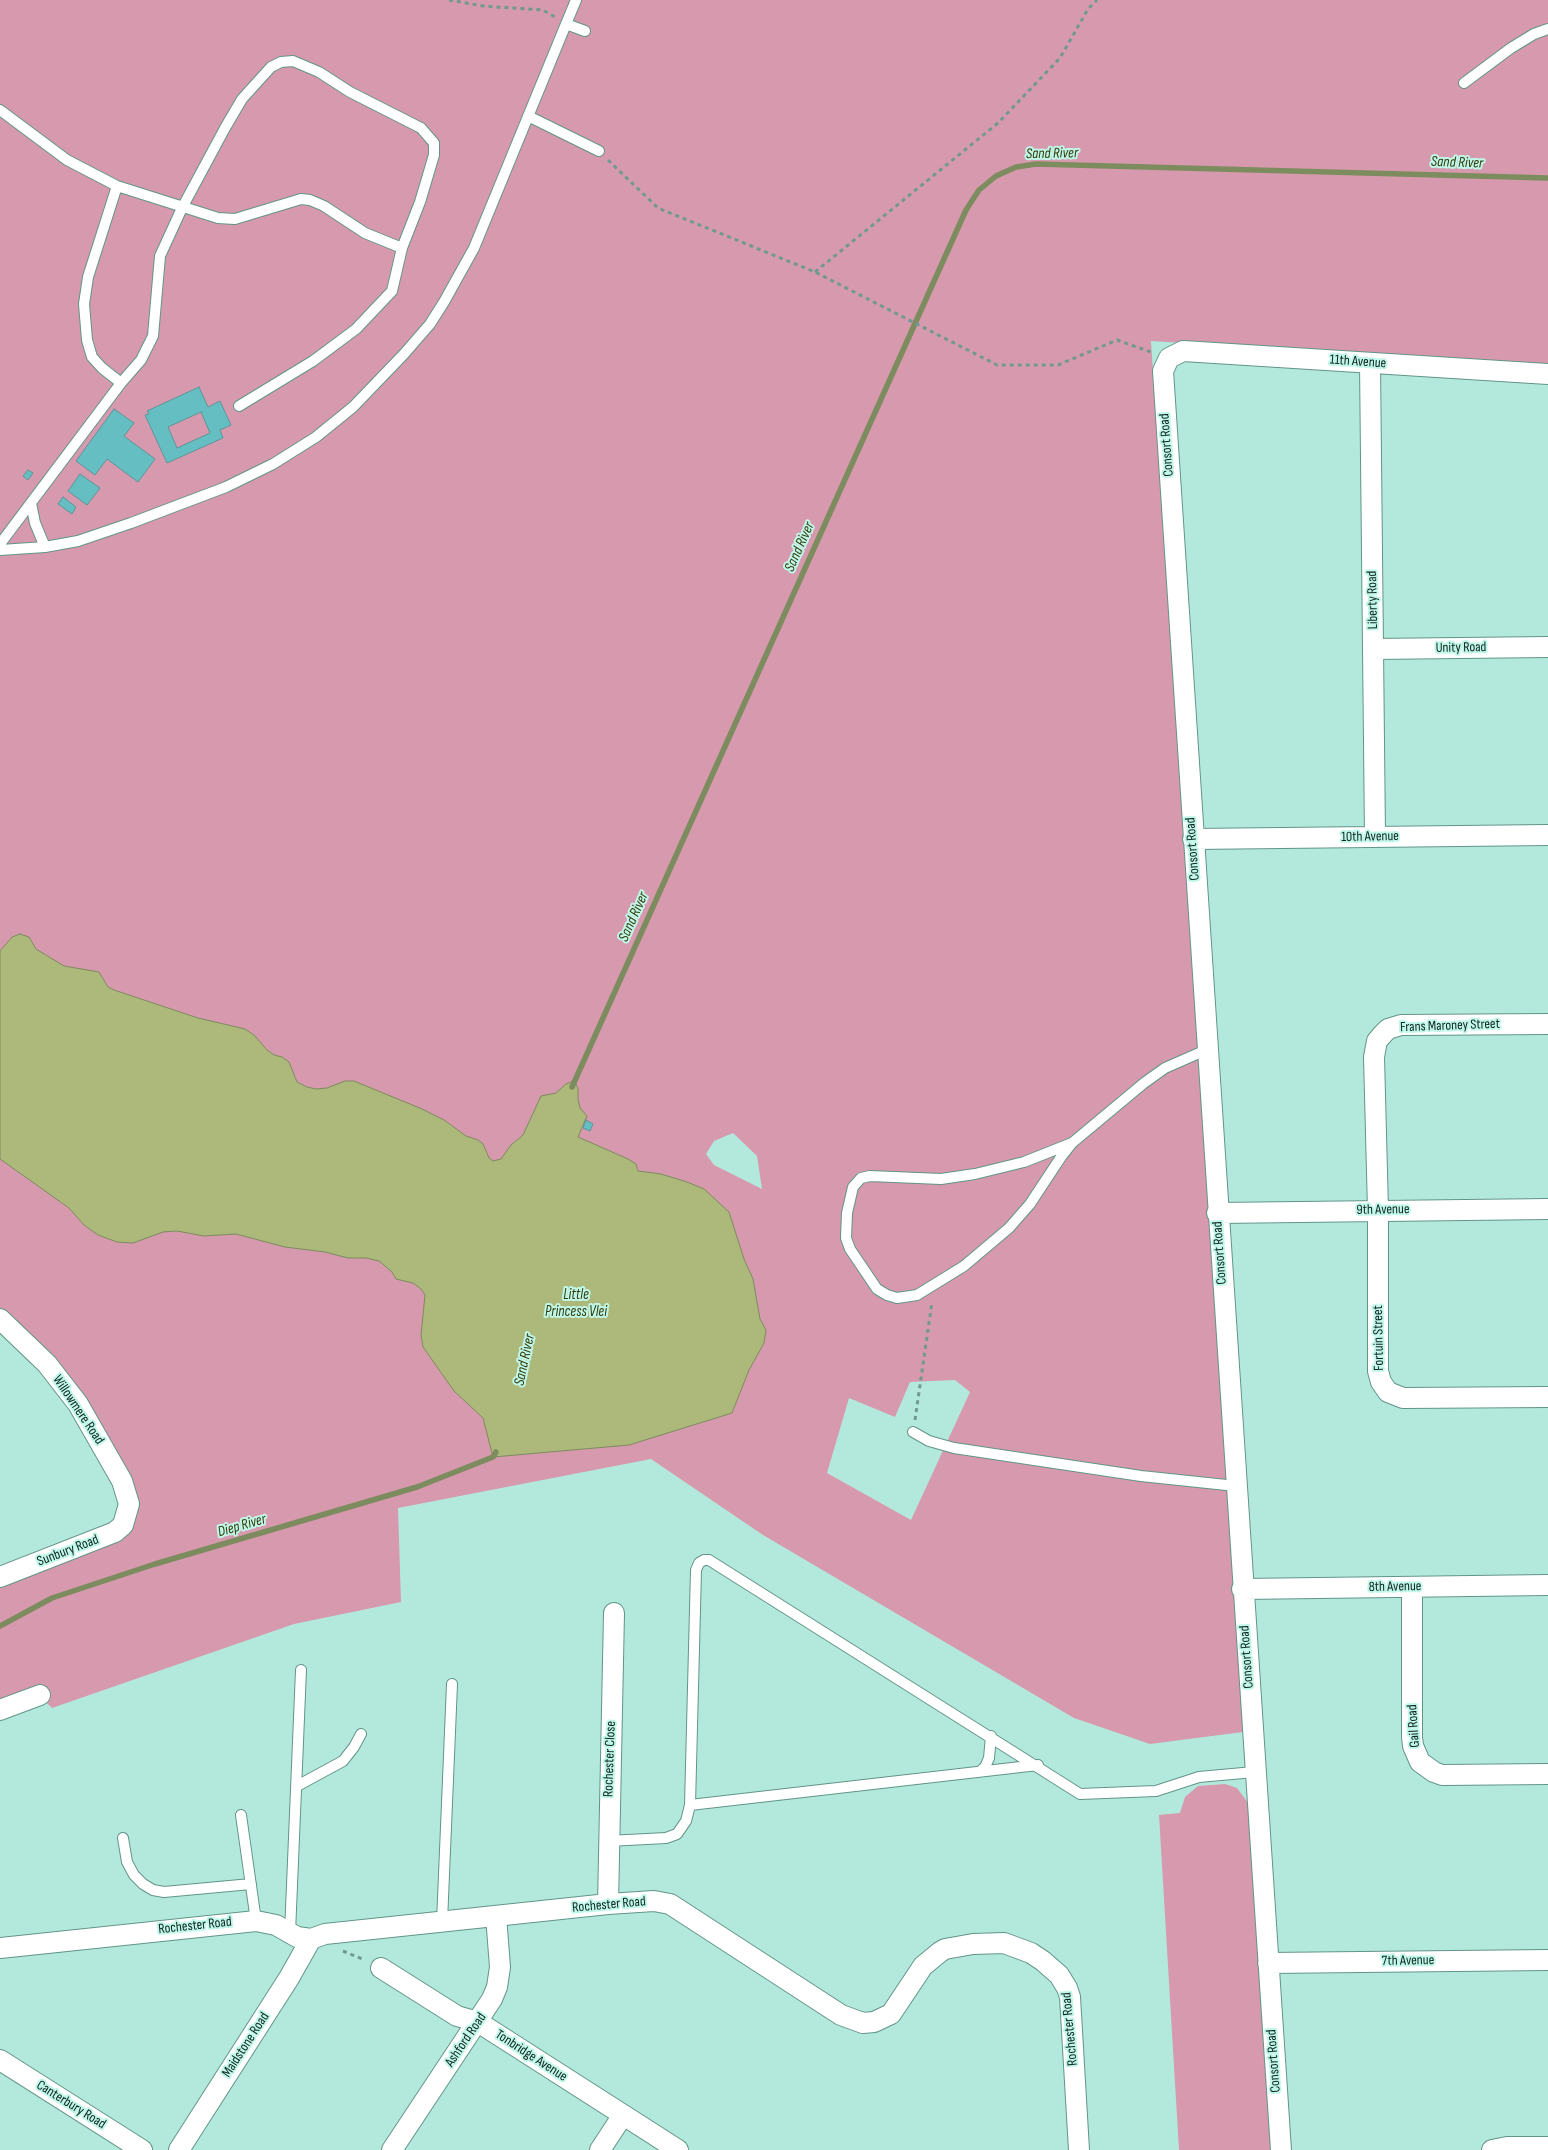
<!DOCTYPE html>
<style>
body{margin:0}
canvas{display:block;background:#b3e9dc}
</style>
<canvas width="1548" height="2150"></canvas>
<script>
const context = document.querySelector('canvas').getContext('2d');
context.lineJoin = 'round';
function paint(path, color) { context.fillStyle = color; context.fill(path, 'evenodd'); }
const toPath = rows => new Path2D(rows.map(r => 'M' + r).join(''));
function trace(path, color, width, dash) { context.strokeStyle = color; context.lineWidth = width; context.lineCap = dash ? 'butt' : 'round'; context.setLineDash(dash || []); context.stroke(path); }
function label(font, color, halo, rows, align = 'center') {
  context.font = font + ' "Sofia Sans Condensed",sans-serif'; context.lineWidth = 4; context.setLineDash([]); context.textBaseline = 'middle'; context.strokeStyle = halo; context.fillStyle = color; for (const [text, x, y, turn = 0] of rows) {
    context.save(); context.translate(x, y); context.rotate((+turn || 0) * Math.PI / 180); context.textAlign = isNaN(turn) ? turn : align; if (halo) context.strokeText(text, 0, 0); context.fillText(text, 0, 0); context.restore();
  }
}
const green = toPath([
 [0,0,1548,0,1548,365,1151,341,1243,1732,1150,1744,1074,1718,763,1535,651,1459,398,1508,401,1602,294,1624,52,1708,39,1695,0,1710,0,1585,127,1515,97,1437,0,1319],
 [733,1133,757,1156,762,1189,714,1165,706,1154,714,1141],
 [955,1380,970,1392,911,1520,827,1473,849,1398,895,1417,910,1382],
 [1225,1784,1237,1788,1248,1803,1271,2150,1179,2150,1159,1815,1180,1813,1185,1797,1198,1786]
]);
const water = toPath([
 [20,934,29,937,36,949,64,966,99,972,108,987,114,990,198,1018,245,1029,254,1035,267,1050,274,1055,282,1057,289,1062,297,1082,307,1087,316,1089,327,1088,345,1081,354,1081,422,1109,444,1120,466,1136,478,1140,483,1144,489,1158,493,1161,501,1159,511,1145,523,1135,541,1096,556,1093,566,1084,574,1081,578,1088,578,1099,580,1108,587,1116,578,1137,628,1159,636,1164,638,1171,661,1174,687,1182,704,1189,729,1212,744,1259,753,1279,760,1319,766,1330,764,1343,749,1370,732,1413,629,1445,493,1457,483,1418,454,1391,423,1347,421,1335,425,1295,421,1289,413,1283,396,1279,392,1272,379,1261,366,1258,348,1258,325,1252,285,1247,236,1234,204,1236,177,1231,163,1232,133,1243,117,1242,98,1235,84,1225,69,1208,0,1159,0,951,12,937,20,934]
]);
const stream = toPath([
 [572,1087,966,210,979,190,996,176,1016,167,1036,164,1548,178],
 [0,1626,52,1598,155,1564,417,1487,493,1457,496,1452]
]);
const building = toPath([
 [199,387,208,407,220,401,231,425,220,430,223,438,167,463,145,415,149,414,147,411,199,387],
 [201,412,210,433,177,448,168,427,201,412],
 [114,409,134,423,124,436,155,459,138,482,107,459,95,475,76,461,114,409],
 [28,470,33,473,28,480,23,476,28,470],
 [80,474,100,488,87,505,68,491,80,474],
 [63,497,76,507,72,514,58,504,63,497],
 [586,1120,593,1124,590,1131,583,1128,586,1120]
]);
const path = toPath([
 [449,0,483,6,543,10,555,17],
 [608,160,658,208,815,272,997,365,1058,365,1117,340,1151,352],
 [815,272,998,123,1060,58,1088,9,1097,0],
 [915,1420,932,1302],
 [343,1951,365,1960]
]);
const lane = toPath([
 [566,24,576,0],
 [1464,83,1511,48,1534,34,1548,29],
 [0,110,67,160,117,186,218,218,235,219,301,199,310,200,324,206,365,233,402,248],
 [528,116,599,151],
 [117,186,88,277,84,304,87,340,92,357,102,368,121,383],
 [31,503,35,523,45,547],
 [0,544,121,383,141,360,153,336,160,256,182,208,225,128,242,99,271,67,281,62,293,61,319,72,350,92,421,128,434,143,434,155,420,202,402,248,392,291,356,329,313,361,239,406],
 [0,550,45,547,78,541,131,523,226,487,273,464,316,437,353,407,404,354,430,324,444,302,474,248,566,24,585,31],
 [1072,1143,1024,1162,975,1174,941,1179,870,1176,861,1178,853,1187,847,1213,846,1238,850,1249,877,1289,887,1295,897,1298,917,1295,964,1266,1009,1228,1030,1204,1061,1157,1072,1143,1144,1083,1165,1068,1206,1050],
 [913,1432,929,1441,954,1448,1141,1476,1236,1486],
 [979,1772,985,1767,989,1758,991,1736],
 [297,1786,343,1761,354,1747,361,1734],
 [690,1805,1038,1765],
 [241,1815,256,1921],
 [123,1838,127,1862,134,1875,143,1884,153,1890,164,1892,251,1884],
 [608,1841,666,1838,677,1834,686,1821,690,1805,696,1570,699,1563,704,1560,709,1560,1080,1794,1156,1791,1199,1777,1254,1772],
 [442,1922,452,1684],
 [290,1933,301,1670]
]);
const street = toPath([
 [1370,363,1375,837],
 [1373,649,1548,647],
 [1193,839,1548,835],
 [1548,1024,1401,1025,1388,1029,1383,1034,1377,1041,1374,1057,1378,1210,1378,1371,1381,1382,1388,1392,1403,1398,1548,1397],
 [1217,1213,1548,1209],
 [0,1319,47,1364,78,1404,122,1481,129,1504,123,1525,115,1532,0,1577],
 [1412,1587,1412,1737,1413,1746,1420,1762,1434,1772,1442,1775,1548,1774],
 [1242,1589,1548,1585],
 [0,1710,40,1695],
 [608,1904,614,1613],
 [0,1948,256,1921,276,1925,297,1937,311,1939,325,1934,608,1904,654,1901,670,1904,841,2015,863,2023,874,2022,891,2014,923,1966,940,1952,945,1949,973,1944,1004,1943,1031,1953,1043,1961,1059,1975,1067,1988,1070,1997,1079,2150],
 [1268,1963,1548,1960],
 [381,1968,457,2016,478,2022,678,2150],
 [0,2060,142,2150],
 [179,2150,289,1978,311,1939],
 [392,2150,492,1999,497,1987,500,1967,496,1916],
 [600,2150,623,2115],
 [1281,2150,1163,371,1169,358,1183,351,1548,374],
 [1492,2150,1507,2147,1548,2147]
]);
const streetNames = [
 ["11th Avenue",1358,362,4],
 ["Consort Road",1167,445,-94],
 ["Liberty Road",1373,600,-91],
 ["Unity Road",1461,648,-1],
 ["10th Avenue",1370,837,-1],
 ["Consort Road",1193,849,-94],
 ["Frans Maroney Street",1450,1026,-2],
 ["9th Avenue",1383,1210,-1],
 ["Consort Road",1220,1253,-94],
 ["Fortuin Street",1379,1338,-91],
 ["Willowmere Road",78,1410,56],
 ["Sunbury Road",68,1551,-21],
 ["8th Avenue",1395,1587,-1],
 ["Consort Road",1247,1657,-94],
 ["Gail Road",1414,1726,-94],
 ["Rochester Close",610,1759,-88],
 ["Rochester Road",609,1905,-5],
 ["Rochester Road",195,1926,-6],
 ["7th Avenue",1408,1961,-1],
 ["Rochester Road",1070,2029,-95],
 ["Ashford Road",466,2040,-56],
 ["Maidstone Road",246,2045,-57],
 ["Tonbridge Avenue",531,2056,33],
 ["Consort Road",1274,2061,-94],
 ["Canterbury Road",71,2105,32]
];
const waterNames = [
 ["Sand River",1052,154,-1],
 ["Sand River",1457,163,2],
 ["Sand River",800,547,-66],
 ["Sand River",634,917,-66],
 ["Little",576,1295],
 ["Princess Vlei",576,1312],
 ["Sand River",525,1360,-78],
 ["Diep River",242,1526,-16]
];
paint(green, '#d799ad');
paint(water, '#acb97b');
trace(water, '#7c8c5f', 1);
trace(stream, '#7c8c5f', 5.5);
paint(building, '#65bec2');
trace(building, '#5e9597', 1);
trace(lane, '#629589', 12);
trace(street, '#629589', 22);
trace(path, '#709990', 3, [4, 4]);
trace(lane, '#fff', 10);
trace(street, '#fff', 20);
label('14px', '#0d231e', '#c0f7e9', streetNames);
label('italic 15px', '#333b0a', '#c0f7e9', waterNames);
</script>
